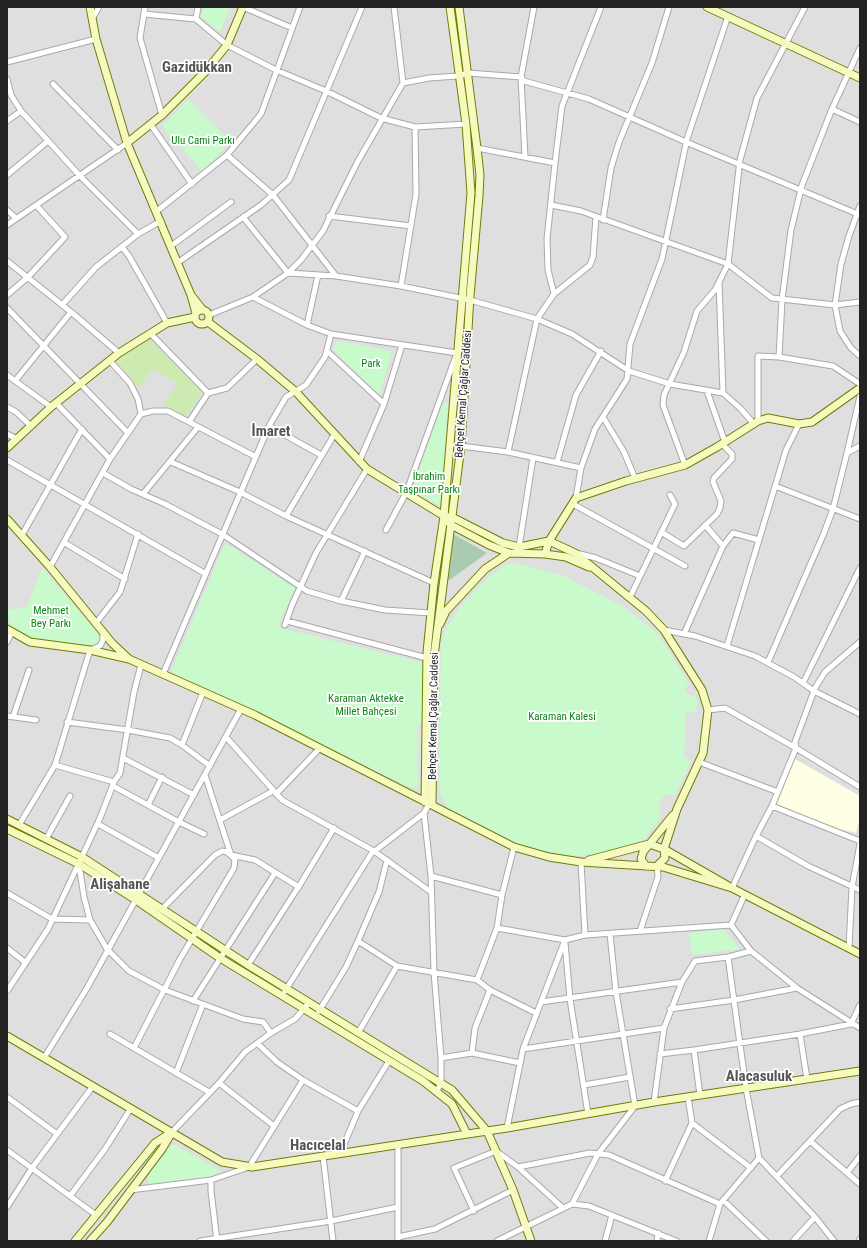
<!DOCTYPE html>
<meta charset="utf-8">
<style>
body{margin:0}
#map{position:relative;width:867px;height:1248px;overflow:hidden;background:#f2efe9;font-family:"Roboto Condensed",sans-serif}
canvas{display:block}
.frame{position:absolute;inset:0;border:8px solid #222;pointer-events:none}
</style>
<div id="map">
<canvas width="867" height="1248"></canvas>
<div class="frame"></div>
</div>
<script>
const context = document.querySelector('canvas').getContext('2d');
context.lineJoin = 'round';
function paint(path, color) { context.fillStyle = color; context.fill(path, 'evenodd'); }
const toPath = rows => new Path2D(rows.map(r => 'M' + r).join(''));
function trace(path, color, width, dash) { context.strokeStyle = color; context.lineWidth = width; context.lineCap = dash ? 'butt' : 'round'; context.setLineDash(dash || []); context.stroke(path); }
function label(font, color, halo, rows, align = 'center') {
  context.font = font + ' "Roboto Condensed",sans-serif'; context.lineWidth = 3.5; context.setLineDash([]); context.textBaseline = 'middle'; context.strokeStyle = halo; context.fillStyle = color; for (const [text, x, y, turn = 0] of rows) {
    context.save(); context.translate(x, y); context.rotate((+turn || 0) * Math.PI / 180); context.textAlign = isNaN(turn) ? turn : align; if (halo) context.strokeText(text, 0, 0); context.fillText(text, 0, 0); context.restore();
  }
}
const residential = toPath([
 [7,7,860,7,860,1241,7,1241]
]);
const education = toPath([
 [795,759,860,796,860,817,856,833,827,826,777,804]
]);
const grass = toPath([
 [149,338,202,392,187,417,163,405,178,384,152,369,139,388,116,362]
]);
const cemetery = toPath([
 [453,534,487,553,448,581]
]);
const park = toPath([
 [203,7,231,7,220,32,201,16],
 [188,99,231,142,202,171,162,126],
 [336,341,392,351,380,394,377,393,333,350],
 [443,402,448,403,442,507,412,491],
 [225,543,295,588,280,621,280,628,424,663,421,723,417,727,417,778,421,781,417,787,411,788,171,672],
 [515,563,564,576,624,607,658,634,690,685,684,688,690,697,695,695,699,704,696,705,697,711,686,713,684,756,691,761,675,796,665,794,659,805,660,819,640,844,602,854,571,856,521,846,449,810,440,794,439,784,441,643,446,628,459,608,488,577,506,564],
 [42,568,98,633,100,637,99,644,93,648,26,639,10,628,7,610,27,607],
 [724,929,740,949,692,955,689,933],
 [173,1144,223,1172,206,1178,149,1185,147,1175]
]);
const parking = toPath([
 [421,723,421,781,417,778,417,727]
]);
const street = toPath([
 [145,7,140,38,162,115],
 [198,7,196,19,227,45,276,70,326,91,381,118,415,127,466,124],
 [243,7,292,28],
 [394,7,403,83],
 [144,14,196,19],
 [92,19,99,7],
 [7,62,96,39],
 [7,79,11,95,21,111],
 [53,84,118,150],
 [832,109,860,122],
 [7,121,21,111,80,176,138,234],
 [151,125,192,184],
 [477,148,555,163],
 [227,155,273,195,336,276],
 [525,157,521,77,534,7],
 [7,175,48,141],
 [551,205,581,211,728,264,772,298,835,305,860,302],
 [860,206,849,236,841,264,835,305,840,331,851,348,860,356],
 [7,210,16,218],
 [157,211,227,155,261,114,300,7],
 [329,216,411,226],
 [243,217,288,273,336,276,401,286,470,300,537,319,572,334,629,371,670,384,723,393,741,409,753,423],
 [603,220,611,168,619,142,652,63,669,7],
 [7,225,127,143],
 [171,246,231,202],
 [122,247,129,256,167,323],
 [7,261,71,312,119,353],
 [177,263,261,205,289,180,362,7],
 [719,282,723,393],
 [401,286,416,194,415,127],
 [554,294,590,265,593,257,596,217],
 [7,295,28,277,65,237,36,205],
 [253,297,307,325,331,334,457,353,406,493,386,530],
 [62,305,96,267,138,234,161,221],
 [7,308,128,433],
 [209,315,253,297,288,273,301,260,323,231,358,161,403,83,429,78,458,76,468,73,521,77,524,81,589,99,686,142,860,215],
 [307,325,318,275],
 [151,334,208,393],
 [327,351,384,404],
 [779,357,833,366,860,384],
 [110,361,130,383,138,399,141,414],
 [7,375,51,407],
 [15,381,71,312],
 [707,391,725,442],
 [56,403,110,459],
 [7,407,16,412,31,426],
 [603,417,624,452,635,478],
 [758,421,758,356,779,357,782,300,791,230,802,185,832,109,860,48],
 [189,422,208,393,227,388,257,359],
 [269,426,321,455],
 [7,434,17,439],
 [461,446,508,452,581,468],
 [508,452,537,319,554,294,548,270,547,239,555,163,562,106,601,7],
 [847,453,860,396],
 [7,460,206,574],
 [171,462,240,492,286,516,434,583],
 [359,462,384,404,402,345],
 [557,462,576,395,601,351],
 [685,465,663,405,664,395,684,352,697,311,715,290,728,264,740,160,757,98,805,7],
 [103,473,131,489,165,504,222,534,307,591,341,601,385,610,431,613],
 [775,486,860,519],
 [143,494,198,427],
 [576,498,581,468,595,429,627,379,630,344,662,259,687,139,728,16],
 [573,504,685,566],
 [286,516,334,435],
 [661,532,684,546,717,514,720,508,721,501,713,482,714,478,732,459,732,454,722,444],
 [22,535,82,429],
 [65,543,125,579],
 [723,546,733,533,759,540],
 [519,547,533,458],
 [576,553,596,558,640,576],
 [50,567,110,459,141,414,153,411,168,411,256,457],
 [630,597,675,504,670,495],
 [341,601,365,551],
 [287,621,427,658],
 [96,623,120,592,138,534],
 [285,625,292,605,316,553,367,469],
 [664,630,695,636,755,656,794,677,814,691,860,714],
 [684,634,723,546,705,525],
 [7,642,12,632],
 [727,646,786,450,799,424],
 [768,662,824,533,833,509,847,453,860,446],
 [163,674,269,426,286,397,306,385,325,357,331,334],
 [803,683,860,568],
 [708,710,725,708,796,748,860,787],
 [7,716,36,720],
 [13,717,29,670],
 [67,722,128,730,170,738,182,745,210,766],
 [226,737,282,800,374,851,431,892],
 [182,745,203,692],
 [123,758,194,795],
 [699,762,778,792],
 [55,765,114,782],
 [205,775,231,855,255,860,299,887],
 [113,786,179,822,204,834],
 [276,794,320,748],
 [148,805,162,777],
 [772,806,860,841],
 [424,813,431,876,434,972,441,1058,441,1083,437,1091],
 [220,820,273,791],
 [98,824,159,858],
 [19,825,55,765,90,650,100,646,103,640,103,633],
 [756,836,808,866,860,890],
 [46,839,70,796],
 [581,862,585,935],
 [79,865,84,897,90,920,107,949,129,971,165,990,243,1019,263,1022,271,1033],
 [431,876,502,895],
 [732,888,756,836,772,806,796,748,795,742,815,688,825,672,860,642],
 [7,893,52,919,90,920],
 [731,925,751,951,797,988,860,1028],
 [497,928,565,940,585,935,731,925,745,894],
 [640,931,658,877,657,866],
 [565,943,570,999,588,1114],
 [7,948,26,963],
 [849,948,852,887,860,844],
 [728,957,746,1088,759,1158,815,1217,834,1241],
 [248,965,301,883,334,828],
 [397,966,477,980,490,990,536,1013],
 [477,980,497,928,502,895,514,847],
 [7,991,48,929,100,818,114,782,120,773,134,692,141,665],
 [285,991,371,854,424,813,429,804],
 [193,1001,275,873],
 [541,1002,682,982],
 [670,1009,734,1000,797,988],
 [319,1011,346,967,358,941,379,892,387,860],
 [358,1033,397,966,358,941],
 [110,1034,209,1092],
 [800,1034,807,1079],
 [257,1043,277,1062,303,1080,358,1111],
 [134,1048,180,959,234,868,235,859,227,852,222,851,215,855,162,909],
 [523,1049,664,1028],
 [694,1050,800,1034,851,1024,860,1005],
 [472,1053,475,1028,490,990],
 [660,1054,694,1050,700,1095],
 [44,1058,87,988,241,709],
 [441,1058,472,1053,520,1063],
 [176,1073,203,1004],
 [219,1083,274,1126],
 [584,1085,630,1077],
 [7,1097,57,1134],
 [688,1097,692,1123,751,1168],
 [654,1102,664,1028,682,982,695,961,728,957,751,951],
 [507,1128,523,1049,565,940],
 [172,1132,219,1083,245,1052,271,1033,295,1019,309,1003],
 [810,1141,860,1184],
 [398,1145,398,1241],
 [7,1150,96,1215],
 [340,1154,358,1111,389,1061],
 [323,1156,333,1241],
 [518,1167,590,1153,609,1155,720,1204],
 [847,1173,860,1156],
 [777,1176,840,1109,851,1104,860,1102],
 [211,1180,211,1191,217,1241],
 [665,1181,692,1123],
 [130,1190,211,1180,249,1167,303,1080],
 [70,1196,105,1149,131,1108],
 [723,1200,766,1241],
 [572,1204,598,1154,635,1106,616,992,610,934],
 [7,1207,32,1168,93,1086],
 [474,1211,454,1168,496,1151,518,1167,563,1208],
 [398,1237,435,1229,513,1190],
 [200,1241,331,1221,398,1207],
 [497,1241,572,1204,589,1206,676,1241],
 [605,1241,612,1215],
 [657,1241,658,1233],
 [709,1241,720,1204,759,1158],
 [793,1241,815,1217],
 [859,1241,860,1239]
]);
const secondary = toPath([
 [90,7,96,39,127,143,191,295],
 [707,7,860,78],
 [127,143,162,115,205,72,227,45,243,7],
 '195 317a7 7 0 1 1 14 0a7 7 0 1 1-14 0Z',
 [196,313,191,295,202,309],
 [208,322,257,359,296,392,367,469,444,516,451,525,489,545,509,553,545,554,566,557,589,567],
 [7,448,51,407,119,353,167,323,195,317],
 [448,517,452,517,503,543,519,547,549,541,575,553,646,611,664,630,702,690,708,710,703,753,677,809,664,849,665,858,657,866],
 [7,519,50,567,112,643,129,659],
 [545,554,549,541,576,498,626,481,685,465,717,447,758,421,768,418,799,424,812,422,860,388],
 [440,624,446,611,485,569,509,553],
 [7,629,30,642,90,650,129,659,255,715,514,847,549,857,581,862,663,867,732,888],
 [425,802,427,652,434,583,444,516,471,193,466,124,450,7],
 [432,805,434,656,461,446,470,296,479,196,480,175,477,148,459,7],
 [7,819,82,857,248,965,452,1090,487,1131,513,1190,531,1241],
 [7,829,79,864,136,900,220,958,423,1081,452,1104,467,1134],
 [589,860,649,844,664,849,732,888,860,954],
 [646,866,641,859,643,852,673,815],
 [7,1036,222,1162,252,1167,507,1128,654,1102,860,1071],
 [75,1241,155,1143,172,1132],
 [90,1241,107,1222,162,1149,171,1134]
]);
const parkNames = [
 ["Ulu Cami Parkı",203,141],
 ["Park",371,364],
 ["İbrahim",429,477],
 ["Taşpınar Parkı",429,490],
 ["Mehmet",51,611],
 ["Bey Parkı",51,624],
 ["Karaman Aktekke",366,699],
 ["Millet Bahçesi",366,712],
 ["Karaman Kalesi",562,717]
];
const streetNames = [
 ["Behçet Kemal Çağlar Caddesi",464,394,-86],
 ["Behçet Kemal Çağlar Caddesi",434,716,-89]
];
const districtNames = [
 ["Gazidükkan",197,68],
 ["İmaret",271,432],
 ["Alişahane",120,885],
 ["Alacasuluk",759,1077],
 ["Hacıcelal",318,1146]
];
paint(residential, '#e0dfdf');
paint(education, '#ffffe5');
paint(grass, '#cdebb0');
paint(cemetery, '#aacbaf');
paint(park, '#c8facc');
paint(parking, '#e2e2e2');
trace(street, '#a9a9a9', 7);
trace(secondary, '#707d05', 9);
trace(street, '#fff', 5);
trace(secondary, '#f7fabf', 7);
label('11px', '#0c8416', '#fff', parkNames);
label('11px', '#222', '#fff', streetNames);
label('bold 15px', '#555', '#fff', districtNames);
</script>
